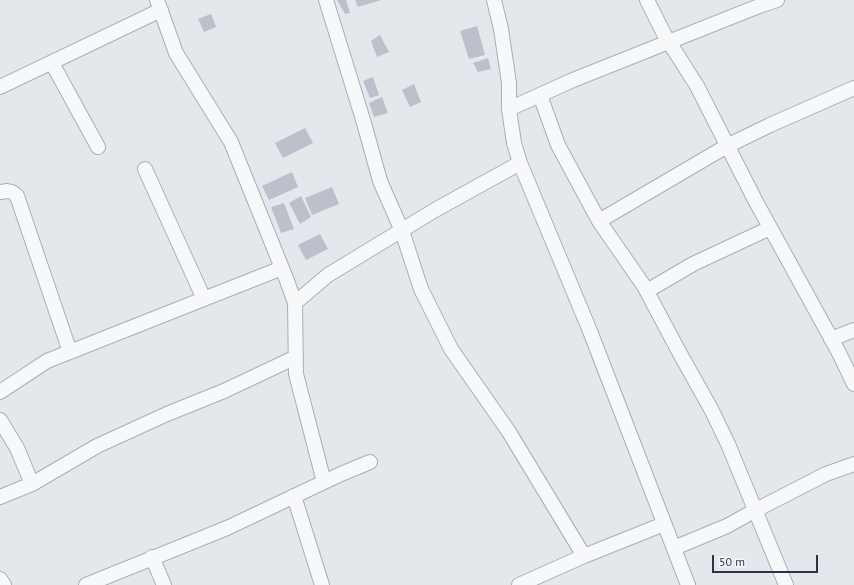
<!DOCTYPE html>
<style>
body{margin:0}
#map{position:relative;width:854px;height:585px;overflow:hidden;background:#e4e7ec;font-family:"PT Sans",sans-serif}
canvas{display:block}
.scale{position:absolute;left:712px;top:555px;width:106px;height:18px;box-sizing:border-box;border:2px solid #2b3445;border-top:0;padding-left:5px;font-size:12px;line-height:14px;white-space:nowrap;color:#2b3445;-webkit-text-stroke:3px #f4f6f9;paint-order:stroke}
</style>
<div id="map">
<canvas width="854" height="585"></canvas>
<div class="scale">50 m</div>
</div>
<script>
const context = document.querySelector('canvas').getContext('2d');
context.lineJoin = 'round';
function paint(path, color) { context.fillStyle = color; context.fill(path, 'evenodd'); }
const toPath = rows => new Path2D(rows.map(r => 'M' + r).join(''));
function trace(path, color, width, dash) { context.strokeStyle = color; context.lineWidth = width; context.lineCap = dash ? 'butt' : 'round'; context.setLineDash(dash || []); context.stroke(path); }
const building = toPath([
 [337,0,346,0,350,13,345,14],
 [355,0,381,0,358,7],
 [211,14,216,27,204,32,198,19],
 [477,26,485,55,469,59,460,31],
 [380,35,389,52,377,57,371,41],
 [488,58,491,69,478,72,473,63],
 [373,77,379,95,370,98,363,81],
 [414,84,421,102,410,107,402,90],
 [382,97,388,113,374,117,369,103],
 [305,128,313,143,283,158,275,143],
 [292,172,298,187,269,200,262,186],
 [332,187,339,204,312,215,305,198],
 [301,196,311,217,300,224,289,203],
 [284,203,294,229,281,233,271,207],
 [320,234,328,249,306,260,298,245]
]);
const street = toPath([
 [157,0,176,53,231,142,286,278,295,303],
 [326,0,364,123,380,181,402,231,421,289,451,349,509,432,584,556],
 [494,0,501,29,509,83,509,109,514,143,520,163,590,331,688,585],
 [647,0,664,34,697,86,755,200,838,351,854,384],
 [52,63,98,147],
 [0,87,161,10],
 [540,95,558,145,599,221,644,286,678,350,711,409,728,444,786,585],
 [509,109,573,80,759,6,777,0],
 [145,169,204,299],
 [0,192,7,191,12,192,17,196,70,352],
 [599,221,727,146,770,125,854,88],
 [647,291,693,264,770,228],
 [831,339,854,330],
 [0,392,47,361,282,268],
 [0,420,17,448,32,484],
 [324,482,296,374,295,303,328,275,435,210,520,163],
 [294,496,322,585],
 [0,497,32,484,97,446,167,414,224,391,296,357],
 [674,548,727,526,754,511,826,474,854,464],
 [152,557,164,585],
 [0,579,4,585],
 [86,585,227,528,341,474,370,462],
 [519,585,584,556,664,524]
]);
paint(building, '#bbc0ca');
trace(street, '#a9aeb7', 16);
trace(street, '#f7f8fa', 14);
</script>
